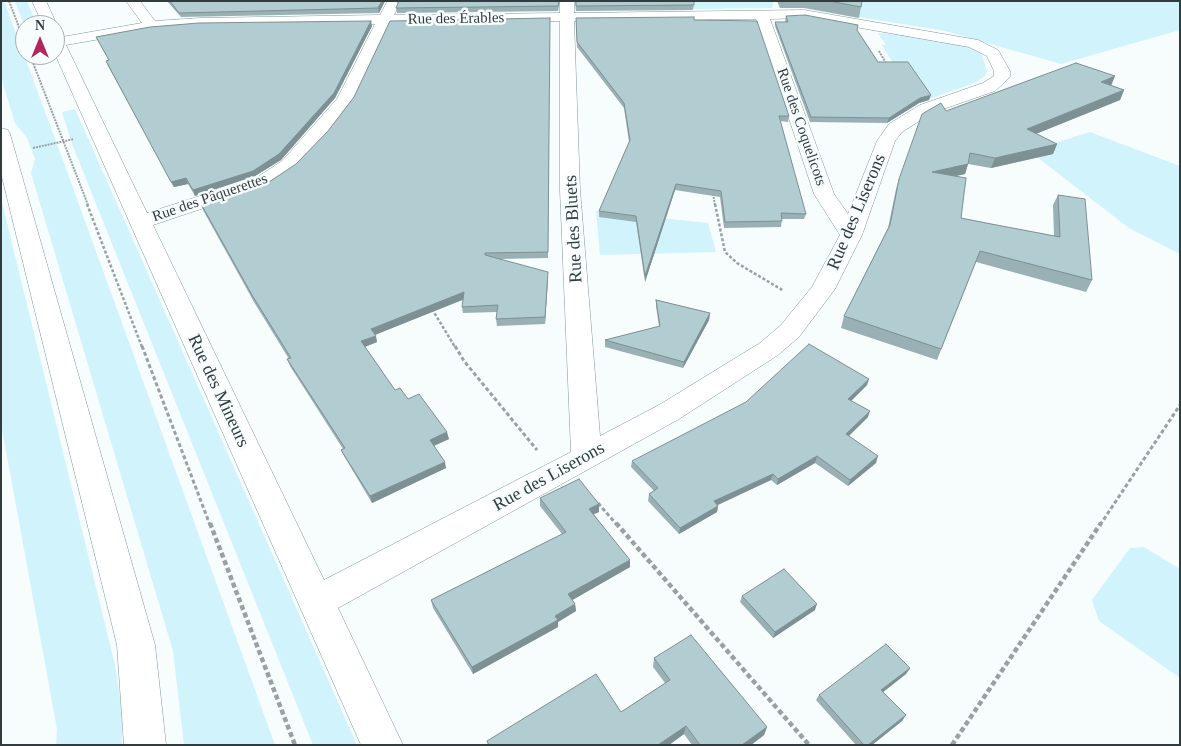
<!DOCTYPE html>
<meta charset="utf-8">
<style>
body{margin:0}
#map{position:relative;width:1181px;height:746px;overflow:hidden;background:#f7fcfd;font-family:"Times New Roman",serif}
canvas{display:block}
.frame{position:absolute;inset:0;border:2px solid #323c3f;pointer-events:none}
.north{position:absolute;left:15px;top:15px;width:50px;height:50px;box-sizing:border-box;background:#f7fcfd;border:1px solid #a8afb1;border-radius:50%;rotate:0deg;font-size:14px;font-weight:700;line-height:20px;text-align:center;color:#323c3f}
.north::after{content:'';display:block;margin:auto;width:18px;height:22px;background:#b2255e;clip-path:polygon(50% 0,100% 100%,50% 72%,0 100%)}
</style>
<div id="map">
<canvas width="1181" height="746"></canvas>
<div class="frame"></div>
<div class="north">N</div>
</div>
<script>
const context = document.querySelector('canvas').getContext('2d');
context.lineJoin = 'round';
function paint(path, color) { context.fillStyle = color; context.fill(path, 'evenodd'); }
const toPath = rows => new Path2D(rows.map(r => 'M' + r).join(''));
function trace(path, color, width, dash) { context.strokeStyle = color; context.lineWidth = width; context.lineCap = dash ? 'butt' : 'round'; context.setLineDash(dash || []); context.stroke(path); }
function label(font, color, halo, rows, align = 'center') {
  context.font = font + ' "Times New Roman",serif'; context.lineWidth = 5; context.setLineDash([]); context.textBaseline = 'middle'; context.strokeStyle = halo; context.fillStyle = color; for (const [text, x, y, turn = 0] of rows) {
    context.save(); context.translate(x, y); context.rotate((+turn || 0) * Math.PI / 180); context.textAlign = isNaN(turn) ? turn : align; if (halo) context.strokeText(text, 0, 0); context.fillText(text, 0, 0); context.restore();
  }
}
const green = toPath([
 [1,1,4,1,60,152,275,745,184,745,173,651,31,173,35,159,27,138,15,123,1,77],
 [15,1,27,1,37,25,25,25,25,28],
 [666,1,774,1,772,8,700,9,668,9],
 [845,1,1180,1,1180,30,1061,64,945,31,841,14],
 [878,33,912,34,970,46,981,52,987,71,985,76,975,83,917,103,882,45,886,45],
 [75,109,357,745,313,745,72,144,62,112],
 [1090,132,1180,166,1180,254,1129,228,1029,151],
 [1,198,115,665,122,711,122,745,56,745,57,729,1,424],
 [596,211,708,223,716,252,600,255],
 [1144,547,1180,569,1180,678,1099,621,1092,600,1130,548]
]);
const pathFar3 = toPath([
 [9,1,25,43],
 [879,51,887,65],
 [30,55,88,205],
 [33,148,74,139],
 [713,194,715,205]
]);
const pathFar2 = toPath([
 [87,204,142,347],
 [715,204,725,252,737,263,784,291],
 [432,309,455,347]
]);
const pathFar1 = toPath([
 [142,346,210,525],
 [455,346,464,361,537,450],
 [598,503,617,525],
 [1100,525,1180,405]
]);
const path = toPath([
 [210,523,295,745],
 [616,523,809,745],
 [952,745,1101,523]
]);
const minor = toPath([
 [32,1,46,1,57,25,55,28,55,25,43,25,32,1],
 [126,1,140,1,155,21,200,18,380,15,387,2,391,1,397,2,399,5,394,15,560,13,560,1,574,1,574,13,804,10,978,40,998,50,1010,71,1010,77,995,91,932,113,902,132,895,141,862,235,835,289,799,337,778,355,679,419,338,608,403,745,361,745,55,54,55,33,62,37,142,23,126,1],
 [804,18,969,47,987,56,994,71,994,76,983,83,920,105,889,124,877,141,848,214,834,194,770,19,804,18],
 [756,19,814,194,840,235,812,287,781,325,760,343,659,405,600,436,580,190,574,21,756,19],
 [560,21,560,190,571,452,324,580,153,225,270,186,296,169,328,135,354,101,390,24,560,21],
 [375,24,337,99,282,161,256,178,147,213,66,45,151,30,200,26,375,24]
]);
const highway = toPath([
 [1,128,8,130,10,134,155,645,166,745,124,745,117,645,1,173,1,128]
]);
const wall = toPath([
 [167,1,385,1,379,13,181,17],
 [398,1,560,1,558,11,397,13,396,8,399,2],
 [575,1,694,1,693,10,576,11],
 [777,1,862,1,859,18,804,8,780,8],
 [786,16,857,30,878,62,929,100,919,103,887,123,810,122,775,26,775,22,785,22],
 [550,18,548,258,499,259,548,278,545,324,497,326,496,319,497,312,463,313,462,307,463,299,375,335,377,342,365,347,395,390,408,399,449,439,434,446,446,468,372,503,344,456,341,450,343,449,290,366,287,359,289,359,254,302,203,210,201,204,269,182],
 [576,18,694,20,789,116,788,122,780,121,806,214,804,219,782,219,781,227,724,228,720,197,675,190,645,282,636,222,599,217,599,211,629,142,624,108,577,47],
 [372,26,335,98,281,160,255,176,195,196,188,184,174,187,108,66,106,61,109,61,96,37],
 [1111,85,1124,90,1120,100,1036,134,1057,144,1053,154,991,168,968,164,965,174,955,176,961,218,986,223,1054,236,1053,205,1058,195,1092,280,1086,292,976,262,937,360,841,328,844,316,888,228,896,189,899,179],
 [656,300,710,313,709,320,683,368,605,347,605,340,659,327,656,306],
 [867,385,851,401,868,417,848,436,876,463,848,486,815,463,777,485,771,480,718,505,717,512,679,534,648,501,649,494,654,491,631,467,632,461],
 [540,498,599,504,599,512,594,514,630,567,572,600,575,604,576,611,558,622,558,627,473,674,433,608,431,600,562,534,540,506],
 [742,596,815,610,773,638,740,602],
 [654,658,767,727,764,735,751,745,692,745,684,734,669,745,488,745,487,741,621,712,665,683,653,667],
 [910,668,906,674,883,692,906,715,902,721,872,745,856,745,816,700,819,695]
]);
const shadedWall = toPath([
 [382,1,385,1,379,13,378,8],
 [371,21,372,26,335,98,281,160,255,176,195,196,193,190],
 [1115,76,1111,86,1101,82],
 [1124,90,1120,100,1023,139,1027,129],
 [931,95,929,100,919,103,887,123,889,118,920,98],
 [1057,144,1053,154,991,168,995,158],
 [968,164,965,174,929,182,932,172],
 [186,178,188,184,174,187,171,182],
 [676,184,675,190,645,282,645,276],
 [548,272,548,278,545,324,545,317],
 [464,292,465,299,372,336,371,329],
 [710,313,709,320,683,368,684,362],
 [376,336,377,342,362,348,361,341],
 [869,379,867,385,846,406,848,399],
 [870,411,868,417,844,441,846,434],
 [447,432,449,439,431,447,430,440],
 [817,456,815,463,777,485,778,479],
 [878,456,876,463,848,486,850,480],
 [445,462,446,468,372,503,370,496],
 [773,474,771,480,713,507,714,501],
 [599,504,599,512,589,516,589,509],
 [718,506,717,512,679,534,680,528],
 [630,560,630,567,569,602,568,594],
 [575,604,576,611,558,622,558,627,473,674,472,667],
 [817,604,815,610,773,638,775,632],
 [910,668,906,674,878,696,881,690],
 [906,715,902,721,872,745,868,745],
 [686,726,684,734,669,745,658,745],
 [767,727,764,735,751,745,742,745]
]);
const building = toPath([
 [170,1,382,1,378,8,179,13,170,1],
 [399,1,559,1,558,6,396,8,399,1],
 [576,1,694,1,694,5,576,6,576,1],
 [829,1,862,1,861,7,829,1],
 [805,15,858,25,857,30,878,62,908,62,931,95,920,98,889,118,811,117,775,22,788,22,786,16,805,15],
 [694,17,694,20,757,21,789,116,779,116,806,214,781,213,782,221,725,222,721,191,676,184,645,276,636,216,599,211,630,140,624,103,577,42,576,18,694,17],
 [550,18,548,252,485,253,485,255,548,272,545,317,496,319,498,305,462,307,464,292,371,329,376,336,361,341,395,390,400,388,408,399,419,394,447,432,430,440,445,462,370,496,341,450,345,448,287,359,291,358,252,295,201,204,269,182,296,164,328,131,354,97,390,21,550,18],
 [371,21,334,93,279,154,253,171,193,190,186,178,171,182,106,61,109,60,96,37,150,27,199,23,371,21],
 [1076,63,1115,76,1101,82,1124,90,1027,129,1057,144,995,158,970,153,968,164,932,172,966,178,961,218,986,223,1060,237,1058,195,1085,199,1092,280,980,251,941,349,844,316,890,225,899,179,922,114,941,103,946,111,1076,63],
 [656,300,710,313,684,362,605,340,660,326,656,300],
 [809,344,869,379,848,399,870,411,846,434,878,456,850,480,817,456,778,479,773,474,714,501,718,506,680,528,649,494,658,488,632,461,746,402,809,344],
 [579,479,599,504,589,509,630,560,568,594,575,604,555,616,558,620,472,667,431,600,566,532,540,498,579,479],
 [784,569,817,604,775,632,742,596,784,569],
 [691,635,767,727,742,745,700,745,686,726,658,745,489,745,487,741,596,674,621,712,670,680,654,658,691,635],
 [886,644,910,668,881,690,906,715,868,745,864,745,819,695,886,644]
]);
const farStreetnames = [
 ["Rue des Érables",456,19,-1],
 ["Rue des Coquelicots",801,127,71],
 ["Rue des Pâquerettes",210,198,-19]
];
const streetNames = [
 ["Rue des Liserons",857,212,-67],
 ["Rue des Bluets",574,229,-93],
 ["Rue des Mineurs",218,391,65],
 ["Rue des Liserons",549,477,-29]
];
paint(green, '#d1f4fc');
trace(minor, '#7e979d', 1);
trace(highway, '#7e979d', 1);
trace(pathFar3, '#99a1a3', 2, [2, 1]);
trace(pathFar2, '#99a1a3', 2.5, [3, 2]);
trace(pathFar1, '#99a1a3', 3, [4, 2.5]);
trace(path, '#99a1a3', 4.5, [5, 3]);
paint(minor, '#fff');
paint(highway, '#fff');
paint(wall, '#99b0b5');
paint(shadedWall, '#7d9093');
paint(building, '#b2cdd2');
trace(building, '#7d9093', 1);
label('15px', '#323c3f', '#f7fcfd', farStreetnames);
label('18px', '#323c3f', '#f7fcfd', streetNames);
</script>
